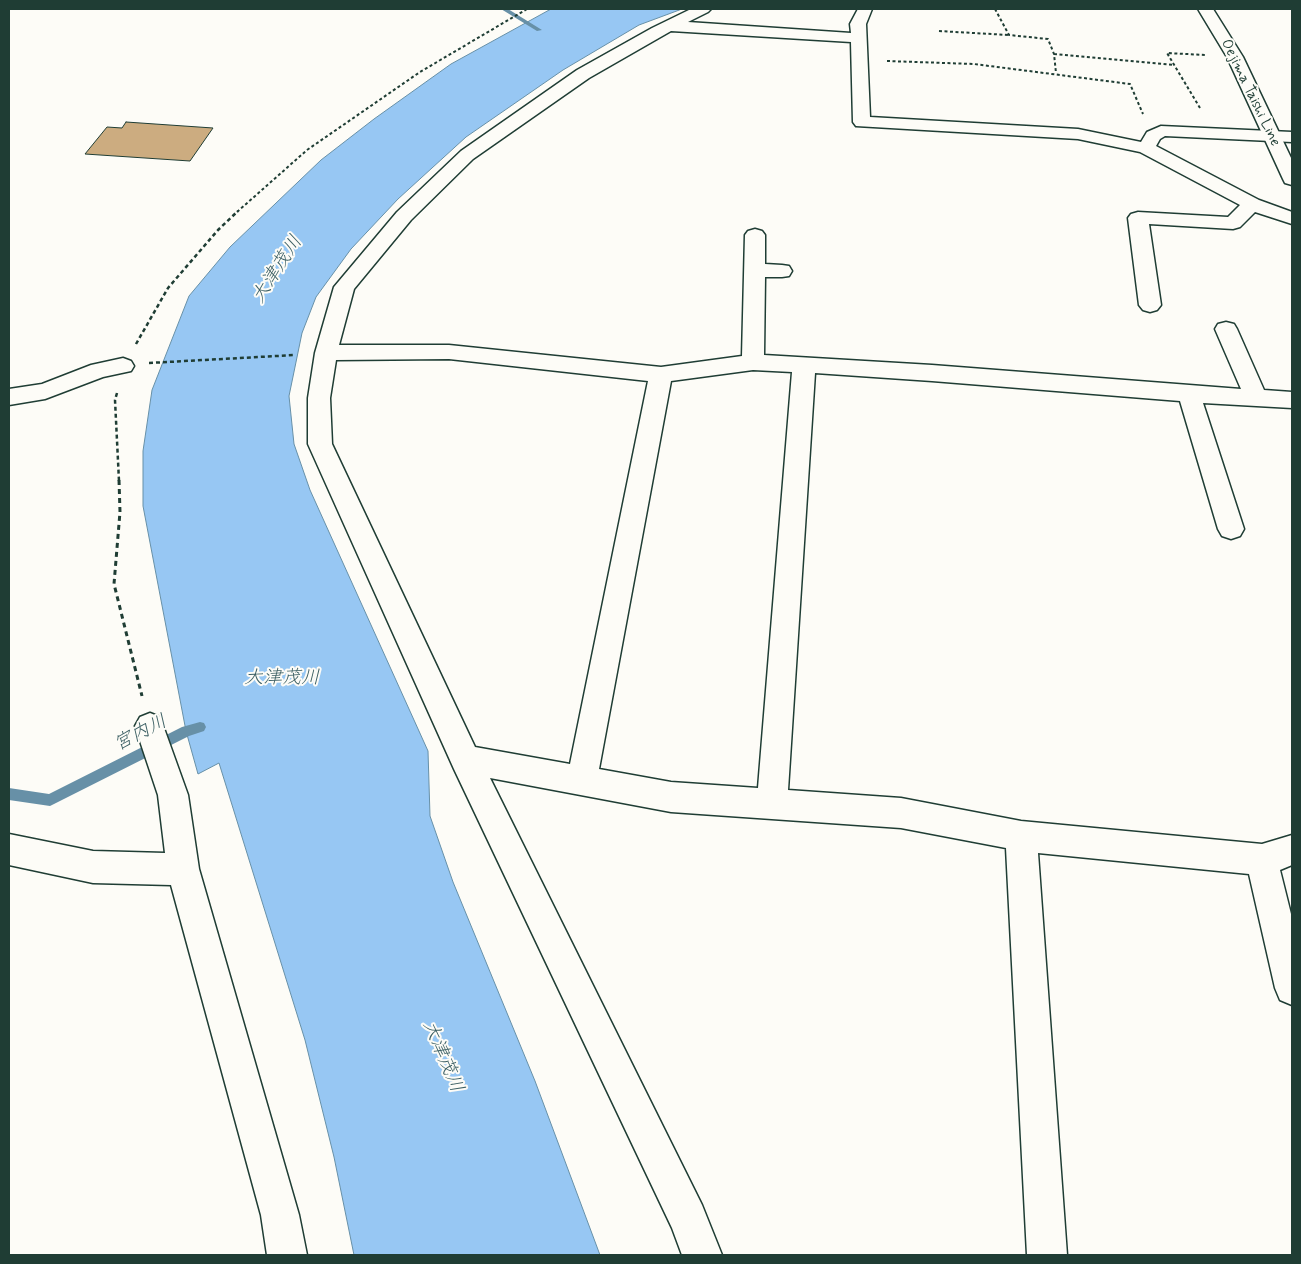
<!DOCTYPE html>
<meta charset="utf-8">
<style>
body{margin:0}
#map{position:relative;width:1301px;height:1264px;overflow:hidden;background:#fdfcf7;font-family:Mynerve,sans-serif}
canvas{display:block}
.frame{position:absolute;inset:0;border:10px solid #1f3d34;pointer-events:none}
</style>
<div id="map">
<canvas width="1301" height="1264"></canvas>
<div class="frame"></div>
</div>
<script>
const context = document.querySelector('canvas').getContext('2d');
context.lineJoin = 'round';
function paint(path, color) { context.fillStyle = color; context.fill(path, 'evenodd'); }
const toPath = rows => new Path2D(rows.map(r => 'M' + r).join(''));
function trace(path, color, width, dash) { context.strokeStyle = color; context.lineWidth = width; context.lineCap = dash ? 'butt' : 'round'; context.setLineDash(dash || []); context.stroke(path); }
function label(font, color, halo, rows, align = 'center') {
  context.font = font + ' Mynerve,"Klee One",sans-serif'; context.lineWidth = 4; context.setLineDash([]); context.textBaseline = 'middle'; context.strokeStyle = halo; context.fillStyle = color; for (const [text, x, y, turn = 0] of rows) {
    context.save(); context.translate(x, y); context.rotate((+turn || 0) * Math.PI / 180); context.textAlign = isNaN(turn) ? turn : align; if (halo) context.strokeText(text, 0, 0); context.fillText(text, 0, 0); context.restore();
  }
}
const water = toPath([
 [551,9,682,9,639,25,563,70,466,137,398,199,351,249,316,297,302,333,289,396,294,444,310,490,428,751,430,816,453,882,535,1081,600,1255,354,1255,334,1157,305,1040,219,763,198,774,186,731,143,506,143,451,152,390,189,296,230,247,321,160,374,119,451,64,551,9]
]);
const stream = toPath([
 [501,9,508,9,542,30,537,31,501,9],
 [200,722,204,723,206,727,204,731,189,736,54,804,50,806,9,800,9,788,49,794,182,727,200,722]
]);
const building = toPath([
 [126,122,213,128,190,161,85,154,107,127,122,128,126,122]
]);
const pathFar2 = toPath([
 [995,9,1009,35,1048,39,1054,54,1056,73],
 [939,31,1008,35],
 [1054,54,1174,65],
 [887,61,974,64,1130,84,1143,114],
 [1200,108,1167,53,1205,55],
 [237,212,307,150,420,72,527,9]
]);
const pathFar1 = toPath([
 [136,344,168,288,218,230,238,211],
 [149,363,295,355],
 [117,393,115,400,119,481]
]);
const path = toPath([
 [119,480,120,512,114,584,142,696]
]);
const street = toPath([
 [691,9,711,9,708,12,688,22,851,33,850,24,858,9,872,9,866,24,870,117,1078,129,1141,142,1147,132,1161,126,1292,132,1292,142,1165,136,1160,139,1156,146,1259,200,1292,212,1292,224,1255,212,1240,227,1233,229,1149,224,1161,305,1157,310,1150,312,1143,310,1139,305,1128,218,1131,214,1138,212,1228,217,1240,205,1140,152,1078,139,856,126,853,122,851,42,671,31,589,78,473,159,411,220,354,289,339,345,449,345,661,367,742,356,745,235,748,231,755,229,762,231,765,235,765,264,782,265,789,266,792,271,789,276,782,277,765,277,764,355,932,365,1241,389,1215,329,1218,324,1226,322,1234,324,1237,329,1264,390,1292,392,1292,408,1203,403,1244,529,1240,536,1231,539,1222,536,1218,529,1180,401,932,381,815,373,788,790,901,798,1021,821,1262,844,1292,835,1292,865,1280,870,1292,918,1292,1005,1280,1000,1275,988,1249,874,1038,853,1067,1255,1027,1255,1006,848,901,828,671,812,490,778,702,1205,722,1255,682,1255,672,1228,454,769,308,444,308,398,315,353,334,287,397,212,461,151,577,70,652,28,691,9],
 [449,359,648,381,570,764,475,747,332,444,330,398,336,360,449,359],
 [753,370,792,372,758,788,671,782,599,769,671,381,753,370],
 [123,358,131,361,134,366,131,371,103,377,45,399,9,405,9,389,42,384,91,365,123,358],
 [150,713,160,717,188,795,199,869,299,1215,307,1255,267,1255,261,1215,171,885,93,883,9,865,9,834,93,851,165,853,158,795,135,726,140,717,150,713]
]);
const secondary = toPath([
 [1198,9,1213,9,1243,57,1292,160,1292,185,1285,183,1283,179,1227,57,1198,9]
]);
const farStreetnames = [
 ["Oejima Taishi Line",1250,93,64]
];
const waterNames = [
 ["大津茂川",278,270,-57],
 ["大津茂川",282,679],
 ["宮内川",141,734,-27],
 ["大津茂川",442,1057,67]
];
paint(water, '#97c7f3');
trace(water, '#6790a7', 1);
paint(stream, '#6790a7');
paint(building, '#ccac80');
trace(building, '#1f3d34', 1);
trace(street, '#1f3d34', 3);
trace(secondary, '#1f3d34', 3);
trace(pathFar2, '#1f3d34', 2, [3, 2.5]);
trace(pathFar1, '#1f3d34', 2.5, [4, 3]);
trace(path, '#1f3d34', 3, [5, 4]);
paint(street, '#fdfcf7');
paint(secondary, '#fdfcf7');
label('15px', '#1f3d34', '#fdfcf7', farStreetnames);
label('italic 19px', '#3d6064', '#fdfcf7', waterNames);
</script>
